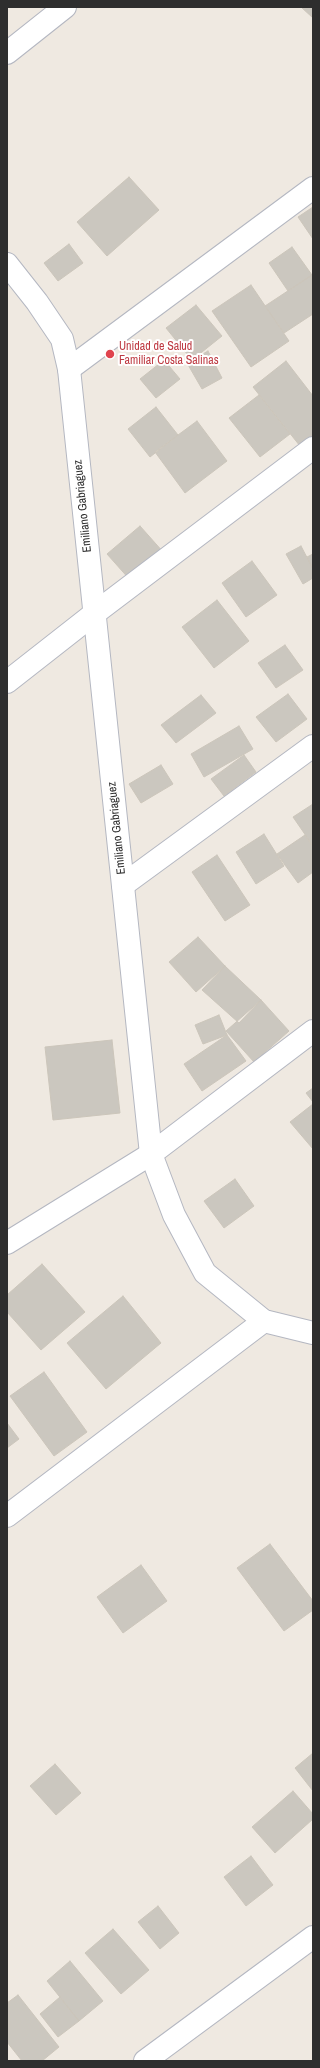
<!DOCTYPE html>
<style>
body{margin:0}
#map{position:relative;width:320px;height:2068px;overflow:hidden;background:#efe9e1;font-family:"Archivo Narrow",sans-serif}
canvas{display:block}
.frame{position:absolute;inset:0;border:8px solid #2e2e2e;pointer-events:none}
</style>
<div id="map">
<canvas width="320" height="2068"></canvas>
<div class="frame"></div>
</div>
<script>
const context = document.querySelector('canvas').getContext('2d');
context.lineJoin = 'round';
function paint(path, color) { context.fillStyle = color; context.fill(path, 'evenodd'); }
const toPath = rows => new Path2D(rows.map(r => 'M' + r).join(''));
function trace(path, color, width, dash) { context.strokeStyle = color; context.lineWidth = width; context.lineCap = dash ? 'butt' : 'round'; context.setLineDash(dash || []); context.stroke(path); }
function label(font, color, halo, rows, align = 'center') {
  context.font = font + ' "Archivo Narrow",sans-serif'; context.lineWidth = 4; context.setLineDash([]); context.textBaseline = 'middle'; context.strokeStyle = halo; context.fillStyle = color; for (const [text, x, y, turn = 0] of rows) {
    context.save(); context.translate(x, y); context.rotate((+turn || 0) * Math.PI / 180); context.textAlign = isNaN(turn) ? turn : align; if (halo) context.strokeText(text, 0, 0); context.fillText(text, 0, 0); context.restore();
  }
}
const building = toPath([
 [301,7,313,7,313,18,301,7],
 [129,177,159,210,107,256,77,222,129,177],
 [313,207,313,239,298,217,313,207],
 [69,244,83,263,58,281,44,263,69,244],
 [292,247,312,275,288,291,269,263,292,247],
 [312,275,313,314,284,333,265,306,312,275],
 [251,285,289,341,251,367,212,311,251,285],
 [196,305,222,336,192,360,166,328,196,305],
 [208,351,222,378,202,389,187,363,208,351],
 [164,360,180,379,156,398,140,379,164,360],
 [286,361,313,396,313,436,300,446,253,387,286,361],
 [259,395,290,434,260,457,229,418,259,395],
 [156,407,178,435,150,457,128,429,156,407],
 [197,421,227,461,185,493,155,452,197,421],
 [140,526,164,553,131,581,107,554,140,526],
 [301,546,313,569,313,578,303,584,286,554,301,546],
 [313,554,313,569,307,557,313,554],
 [252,561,277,595,246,617,222,583,252,561],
 [217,600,249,641,214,668,182,627,217,600],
 [285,645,303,670,276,688,258,663,285,645],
 [288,694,307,719,276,742,256,717,288,694],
 [201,695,216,713,176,743,161,725,201,695],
 [239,726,253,749,204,777,191,754,239,726],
 [244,755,256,772,224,796,211,779,244,755],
 [161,765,173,784,141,803,129,784,161,765],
 [313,804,313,846,293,817,313,804],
 [264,834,284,866,256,884,236,852,264,834],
 [305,835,313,847,313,872,298,883,277,854,305,835],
 [217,855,250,905,225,921,192,872,217,855],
 [198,937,225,966,196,992,169,962,198,937],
 [225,966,261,1000,239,1023,202,990,225,966],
 [261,1000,289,1031,254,1062,226,1031,261,1000],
 [219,1015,227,1035,203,1044,195,1025,219,1015],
 [227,1035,246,1061,202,1091,184,1064,227,1035],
 [112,1040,120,1113,53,1120,45,1047,112,1040],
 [313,1088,313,1102,306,1093,313,1088],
 [313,1104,313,1149,290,1122,313,1104],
 [235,1179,254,1206,224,1228,204,1201,235,1179],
 [42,1264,85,1312,41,1350,7,1312,7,1295,42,1264],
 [123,1296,161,1343,106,1389,67,1343,123,1296],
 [44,1372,87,1432,54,1456,10,1396,44,1372],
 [7,1423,19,1439,7,1448,7,1423],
 [270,1544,313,1601,313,1610,284,1631,237,1568,270,1544],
 [141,1565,167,1601,123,1633,97,1597,141,1565],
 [313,1753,313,1791,295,1768,313,1753],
 [55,1764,81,1793,56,1815,30,1786,55,1764],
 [293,1791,313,1814,313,1819,275,1853,252,1827,293,1791],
 [251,1856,273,1885,246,1906,224,1877,251,1856],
 [158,1906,179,1933,160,1949,138,1922,158,1906],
 [113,1929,149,1970,121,1994,85,1953,113,1929],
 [70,1961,103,2001,79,2021,47,1981,70,1961],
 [18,1995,59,2047,42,2061,22,2061,7,2042,7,2003,18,1995],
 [60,1997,79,2021,58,2037,40,2014,60,1997]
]);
const minor = toPath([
 [7,53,65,7],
 [69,369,313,188],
 [7,682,95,613,313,448],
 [123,885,313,746],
 [7,1243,151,1154,313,1031],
 [7,1516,264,1321],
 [145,2061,313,1937]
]);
const secondary = toPath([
 [7,264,37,302,62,339,69,369,151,1154,174,1215,205,1273,264,1321,313,1333]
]);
const markers = [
 [110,354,5,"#e0444e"]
];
const healthNames = [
 ["Unidad de Salud",119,347],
 ["Familiar Costa Salinas",119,361]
];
const streetNames = [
 ["Emiliano Gabriaguez",83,506,-96],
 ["Emiliano Gabriaguez",117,828,-96]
];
paint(building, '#cbc7bf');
trace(building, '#cbc5ba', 1);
trace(minor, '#b4b7c1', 24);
trace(secondary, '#b4b7c1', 24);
trace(minor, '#fff', 22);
trace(secondary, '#fff', 22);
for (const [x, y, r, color] of markers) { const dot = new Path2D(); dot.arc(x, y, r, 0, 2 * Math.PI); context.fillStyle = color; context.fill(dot); trace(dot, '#fff', 1.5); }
label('12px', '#be3a42', '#fff', healthNames, 'left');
label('12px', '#2e2e2e', '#fff', streetNames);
</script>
